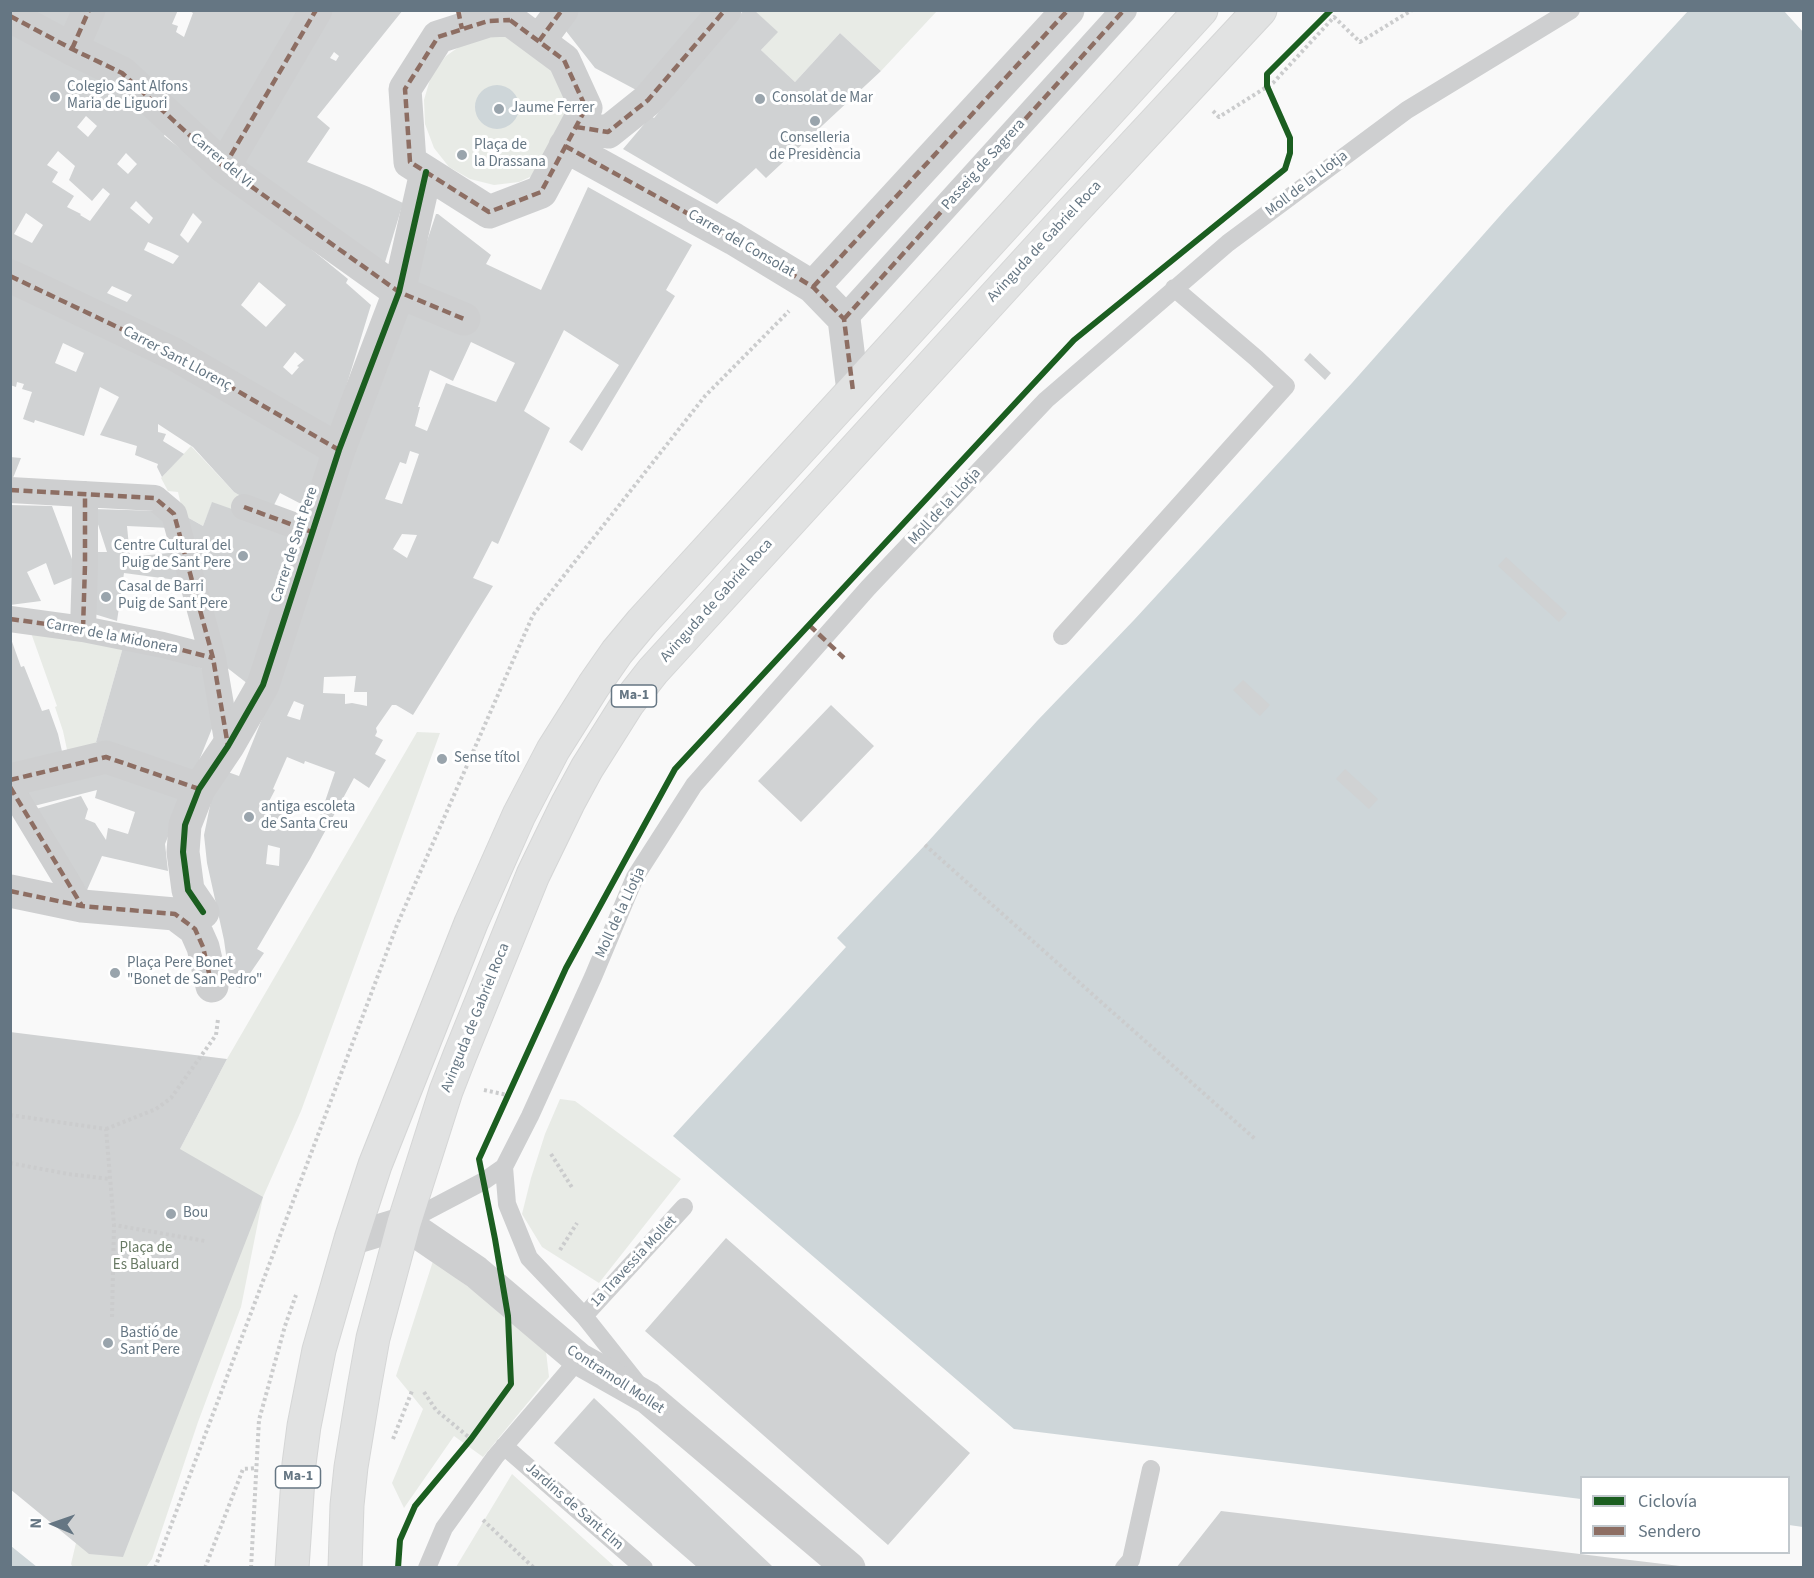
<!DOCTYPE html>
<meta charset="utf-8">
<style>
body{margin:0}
#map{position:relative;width:1814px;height:1578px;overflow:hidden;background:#f9f9f9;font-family:"Source Sans 3",sans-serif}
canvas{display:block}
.frame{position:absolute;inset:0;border:12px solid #657683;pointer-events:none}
.legend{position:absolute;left:1580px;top:1476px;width:210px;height:78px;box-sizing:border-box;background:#fff;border:2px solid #c1c8cd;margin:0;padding:8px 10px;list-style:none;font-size:18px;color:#657683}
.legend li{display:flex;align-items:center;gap:12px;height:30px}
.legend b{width:30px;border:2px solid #c1c8cd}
.north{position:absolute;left:24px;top:1494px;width:60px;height:60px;-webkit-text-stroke:4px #fff;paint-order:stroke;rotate:272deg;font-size:16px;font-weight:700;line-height:24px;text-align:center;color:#657683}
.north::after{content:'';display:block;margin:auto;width:21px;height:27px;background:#657683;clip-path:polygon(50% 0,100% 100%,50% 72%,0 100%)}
</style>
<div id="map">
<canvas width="1814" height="1578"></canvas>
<div class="frame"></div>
<ul class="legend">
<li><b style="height:8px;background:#1b5e20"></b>Ciclovía</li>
<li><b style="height:8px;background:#8d6e63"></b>Sendero</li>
</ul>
<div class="north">N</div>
</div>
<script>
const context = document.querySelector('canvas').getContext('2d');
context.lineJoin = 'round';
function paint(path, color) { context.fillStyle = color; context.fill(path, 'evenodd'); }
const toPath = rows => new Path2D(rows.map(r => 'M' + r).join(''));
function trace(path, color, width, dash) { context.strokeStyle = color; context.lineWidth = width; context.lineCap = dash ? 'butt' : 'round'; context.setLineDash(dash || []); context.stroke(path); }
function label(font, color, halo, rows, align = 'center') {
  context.font = font + ' "Source Sans 3",sans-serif'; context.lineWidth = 6; context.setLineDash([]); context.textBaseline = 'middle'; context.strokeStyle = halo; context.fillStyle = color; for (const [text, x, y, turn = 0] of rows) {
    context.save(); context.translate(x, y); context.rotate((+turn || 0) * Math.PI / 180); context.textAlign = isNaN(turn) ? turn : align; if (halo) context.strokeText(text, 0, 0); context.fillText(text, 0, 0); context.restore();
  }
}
const green = toPath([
 [754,11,937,11,881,71,840,33,795,82,761,50,777,32],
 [490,35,515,37,538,46,573,108,541,172,519,182,494,185,470,179,449,167,434,148,425,124,424,100,431,76,446,56,466,42],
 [191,446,234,492,240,495,234,511,212,503,203,526,187,517,184,518,178,492,168,491,161,478],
 [30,630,125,640,96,742,96,753,69,759,63,731,55,707,57,706],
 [417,732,440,733,301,1111,263,1197,241,1307,198,1422,152,1559,146,1567,73,1568,71,1564,100,1442,24,1373,180,1149,227,1059],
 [560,1099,575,1101,681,1179,599,1283,542,1247,522,1214,531,1178,545,1134],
 [433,1261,545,1343,549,1377,483,1457,454,1436,404,1508,392,1483,423,1409,396,1376],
 [512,1474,615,1567,456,1567]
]);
const water = toPath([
 [1688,11,1784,11,1804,33,1803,1527,1789,1525,1788,1478,1582,1478,1581,1499,1014,1429,673,1136,846,947,837,938,925,845,1037,721,1134,620,1352,383,1506,209],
 '475 107a22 22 0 1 1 44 0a22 22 0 1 1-44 0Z',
 [11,1546,37,1567,11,1567]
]);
const building = toPath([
 [19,10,83,10,72,39],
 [93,10,178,10,172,24,178,26,176,32,184,37,193,13,188,10,301,10,216,153,80,44],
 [326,10,403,10,317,117,330,128,307,162,369,187,403,203,383,269,229,164],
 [334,52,339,56,336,61,330,58],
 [578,10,705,10,640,92,595,68,566,31],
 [744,10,754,10,778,32,761,50,795,82,840,33,881,71,766,178,756,168,717,204,623,149,651,116,654,118],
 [10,27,110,78,167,131,164,136,311,249,348,279,346,283,371,305,339,410,332,438,10,266],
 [86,116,97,126,88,137,77,127],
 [58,151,75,166,69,180,92,201,103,188,110,194,90,221,80,215,81,214,67,207,74,196,52,182,58,172,47,165],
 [126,153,137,164,128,174,117,164],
 [136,201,153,218,149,224,130,208],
 [26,213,43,225,32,243,14,234],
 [193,213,202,222,188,243,180,235],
 [148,242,169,251,179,256,173,264,144,250],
 [259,282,286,305,266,327,241,305],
 [112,286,132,295,127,302,107,293],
 [295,352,304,360,297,366,299,367,292,375,283,367],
 [588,187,692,245,666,290,675,296,582,451,569,442,619,365,564,330,524,411,550,428,498,544,492,541,473,578,493,586,413,715,396,705,392,705,376,728,377,732,375,736,383,740,375,754,386,760,369,788,354,778,310,859,257,949,264,953,240,988,230,983,224,940,207,863,204,835,212,796,225,771,239,776,270,699,404,288,427,241,436,214,438,214,491,255,486,264,541,290],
 [471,342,515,363,496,402,446,383,427,431,415,426,420,407,418,407,430,370,453,381],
 [410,451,419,454,402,504,385,499,400,462,406,464],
 [402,534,417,535,407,558,393,549],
 [356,676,354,692,367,692,367,706,352,703,345,704,345,694,323,693,324,677],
 [294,701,304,705,300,720,287,716],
 [287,757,304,764,305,761,335,772,317,825,265,809,275,790,273,789],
 [268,845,280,848,279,866,266,864],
 [10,286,327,452,309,508,280,493,270,513,234,492,193,447,158,424,158,432,166,434,163,441,184,454,162,477,157,467,158,464,135,455,137,446,100,435,119,397,100,387,84,436,35,420,34,423,23,419,32,392,22,389,24,384,17,382,16,387,10,385],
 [63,343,84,353,76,372,55,363],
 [1310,353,1331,373,1325,380,1304,360],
 [10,457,21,458,11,483,10,483],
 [212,502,300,533,248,684,221,663,187,517,203,526],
 [10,505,52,506,78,575,54,585,46,563,27,572,41,601,10,605],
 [93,509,160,511,170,528,127,526,130,557,178,552,184,581,124,573,117,621,91,613,97,552,107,552],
 [1506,557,1567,613,1559,622,1498,566],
 [10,636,21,667,24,666,42,711,49,709,58,734,64,760,10,766],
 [125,640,212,672,213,726,192,778,96,742],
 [1243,680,1270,705,1260,716,1233,690],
 [831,705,874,746,801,822,758,781],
 [104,765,185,794,165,844,168,871,102,856,87,890,36,809,81,796,88,809,85,819,95,823,106,840,108,828,128,834,135,812,95,798,97,790,34,806,22,786],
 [1345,769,1378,799,1369,809,1336,779],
 [10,1032,227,1059,180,1149,263,1197,123,1557,89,1554,10,1489],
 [726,1238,970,1453,888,1545,645,1331],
 [594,1398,772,1566,771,1568,698,1568,554,1443],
 [1221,1511,1680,1566,1680,1568,1176,1568]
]);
const path = toPath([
 [1213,111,1219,117,1273,83,1334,17,1360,42,1412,10],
 [925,845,1255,1139],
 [484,1090,507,1095,510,1098],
 [10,1115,106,1129,114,1225,205,1241],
 [106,1129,156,1109,171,1098,216,1035,218,1019],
 [551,1154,573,1189],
 [10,1163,68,1174,110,1179],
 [560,1250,577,1223],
 [112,1317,114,1225],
 [424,1392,436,1410,471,1439],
 [393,1439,412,1391],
 [483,1520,534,1568],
 [155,1568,397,925,533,615,705,396,789,311],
 [205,1568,243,1469,256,1468],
 [251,1568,259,1420,285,1326,296,1295]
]);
const service = toPath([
 [1062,636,1286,386,1256,358,1174,288],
 [504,1167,507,1204,529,1258,584,1316,638,1384],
 [404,1223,484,1181,504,1167,530,1116,593,977,635,877,694,785,868,588,1046,400,1228,243,1407,110,1571,10],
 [584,1316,684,1207],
 [504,1446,644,1568],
 [427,1568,444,1528,495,1457,579,1359],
 [1124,1568,1131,1560,1151,1469]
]);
const pedestrian = toPath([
 [844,319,1124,10],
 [10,490,155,498,174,514,213,658,228,746],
 [244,507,312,532],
 [10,619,83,629,163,645,213,658],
 [83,629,85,565,85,494],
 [10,787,82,906]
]);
const minor = toPath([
 [10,16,72,49,122,73,224,167,399,292,464,319],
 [510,20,564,60,586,108,541,192,489,212,410,162,405,89,438,37,488,21,510,20],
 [539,41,562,10],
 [72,49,89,10],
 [576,127,608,132,648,100,725,10],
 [565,146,734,239,813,287,844,319,853,391],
 [224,167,316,10],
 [10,276,174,354,339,450],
 [813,287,1068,10],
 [10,780,106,757,199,789],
 [10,891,82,906,175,914,195,929,203,947,212,986],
 [203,912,188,890,183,852,185,825,199,789,228,746,263,685,339,450,399,292,426,172],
 [351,1239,404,1223,476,1272,579,1359,648,1398,849,1568]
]);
const trunk = toPath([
 [292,1568,299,1464,304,1426,319,1350,351,1239,375,1165,471,923,519,815,553,750,594,685,617,652,642,622,1201,10],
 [345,1568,347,1505,351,1467,364,1388,373,1338,404,1223,446,1091,460,1055,533,875,568,803,587,768,628,703,653,671,1073,211,1260,10]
]);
const quiet = toPath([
 [458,10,462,29],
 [10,16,72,49,122,73,224,167,399,292,464,319],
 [510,20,564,60,586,108,541,192,489,212,410,162,405,89,438,37,488,21,510,20],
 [539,41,562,10],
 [72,49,89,10],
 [576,127,608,132,648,100,725,10],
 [565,146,734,239,813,287,844,319,853,391],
 [224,167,316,10],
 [10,276,174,354,339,450],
 [813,287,1068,10],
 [844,319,1124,10],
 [10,490,155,498,174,514,213,658,228,746],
 [244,507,312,532],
 [10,619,83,629,163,645,213,658],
 [809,625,844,658],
 [83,629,85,565,85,494],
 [10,780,106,757,199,789],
 [10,787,82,906],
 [10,891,82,906,175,914,195,929,203,947,212,986]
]);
const cycleway = toPath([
 [203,912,188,890,183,852,185,825,199,789,228,746,263,685,339,450,399,292,426,172],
 [398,1568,400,1540,415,1506,471,1439,511,1384,508,1316,495,1239,479,1159,566,968,675,769,1074,340,1285,169,1290,153,1290,138,1267,86,1267,74,1331,10]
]);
const markers = [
 [55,97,6,"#99a4ac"],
 [760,99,6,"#99a4ac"],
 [499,109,6,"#99a4ac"],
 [815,121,6,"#99a4ac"],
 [462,155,6,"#99a4ac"],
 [243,556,6,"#99a4ac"],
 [106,597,6,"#99a4ac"],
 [442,759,6,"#99a4ac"],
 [249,817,6,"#99a4ac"],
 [115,973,6,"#99a4ac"],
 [171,1214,6,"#99a4ac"],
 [108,1343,6,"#99a4ac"]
];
const shields = [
 [634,696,45],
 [298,1477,45]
];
const shieldNames = [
 ["Ma-1",634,696],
 ["Ma-1",298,1477]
];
const poiNames = [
 ["Colegio Sant Alfons",67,88],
 ["Maria de Liguori",67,105],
 ["Consolat de Mar",772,99],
 ["Jaume Ferrer",511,109],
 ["Conselleria",815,139,"center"],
 ["de Presidència",815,156,"center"],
 ["Plaça de",474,146],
 ["la Drassana",474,163],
 ["Centre Cultural del",231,547,"right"],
 ["Puig de Sant Pere",231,564,"right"],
 ["Casal de Barri",118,588],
 ["Puig de Sant Pere",118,605],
 ["Sense títol",454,759],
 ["antiga escoleta",261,808],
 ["de Santa Creu",261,825],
 ["Plaça Pere Bonet",127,964],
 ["\"Bonet de San Pedro\"",127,981],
 ["Bou",183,1214],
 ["Bastió de",120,1334],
 ["Sant Pere",120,1351]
];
const streetNames = [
 ["Carrer del Vi",221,161,40],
 ["Passeig de Sagrera",984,165,-48],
 ["Moll de la Llotja",1307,184,-37],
 ["Avinguda de Gabriel Roca",1045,242,-47],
 ["Carrer del Consolat",741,244,30],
 ["Carrer Sant Llorenç",177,359,28],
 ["Moll de la Llotja",945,507,-47],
 ["Carrer de Sant Pere",295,545,-72],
 ["Avinguda de Gabriel Roca",717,601,-48],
 ["Carrer de la Midonera",112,637,11],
 ["Moll de la Llotja",621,913,-65],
 ["Avinguda de Gabriel Roca",476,1018,-68],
 ["1a Travessia Mollet",634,1262,-47],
 ["Contramoll Mollet",615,1380,33],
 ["Jardins de Sant Elm",574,1507,41]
];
const parkNames = [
 ["Plaça de",146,1249],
 ["Es Baluard",146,1266]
];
paint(green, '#e8ebe6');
paint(water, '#ced6d9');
paint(building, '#d0d2d3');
trace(trunk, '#d5d6d6', 35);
trace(path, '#cbcccd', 4, [3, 3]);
trace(service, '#cecfd0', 18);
trace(pedestrian, '#cecfd0', 26);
trace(minor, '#cecfd0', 33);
trace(trunk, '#e1e2e2', 33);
trace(quiet, '#8d6e63', 4.5, [9, 4.5]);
trace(cycleway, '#1b5e20', 6);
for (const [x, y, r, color] of markers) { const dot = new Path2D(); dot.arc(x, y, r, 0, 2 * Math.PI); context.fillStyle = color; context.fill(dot); trace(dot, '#fff', 2); }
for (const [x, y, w] of shields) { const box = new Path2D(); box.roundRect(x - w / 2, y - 11, w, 22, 4.5); context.fillStyle = '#fff'; context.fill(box); trace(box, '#657683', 1.5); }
label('bold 14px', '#657683', null, shieldNames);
label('15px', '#657683', '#fff', poiNames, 'left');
label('15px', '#657683', '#fff', streetNames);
label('15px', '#687a64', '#fff', parkNames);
</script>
